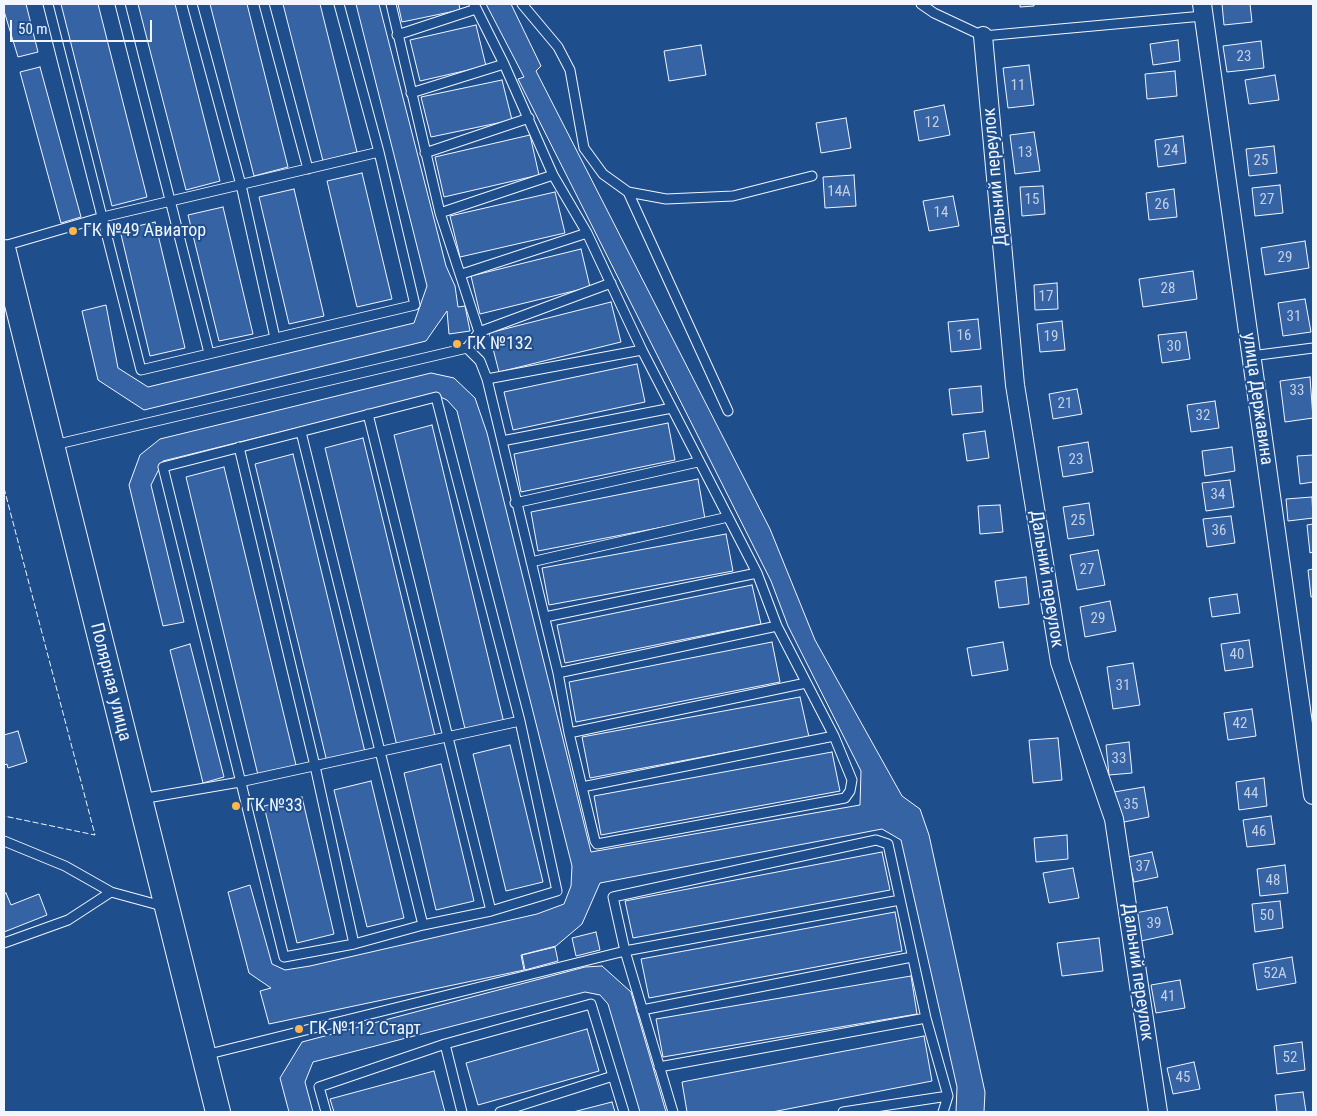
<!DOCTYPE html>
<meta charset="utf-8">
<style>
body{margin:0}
#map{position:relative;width:1317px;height:1116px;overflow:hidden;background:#1f4e8c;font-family:"Roboto Condensed",sans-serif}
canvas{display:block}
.frame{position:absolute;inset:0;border:5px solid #f2f6ff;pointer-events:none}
.scale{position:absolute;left:10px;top:20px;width:142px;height:22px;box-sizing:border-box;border:2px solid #f2f6ff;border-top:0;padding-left:6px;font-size:15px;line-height:18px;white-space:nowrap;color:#f2f6ff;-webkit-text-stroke:4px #1f4e8c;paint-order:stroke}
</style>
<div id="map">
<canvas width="1317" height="1116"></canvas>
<div class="frame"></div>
<div class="scale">50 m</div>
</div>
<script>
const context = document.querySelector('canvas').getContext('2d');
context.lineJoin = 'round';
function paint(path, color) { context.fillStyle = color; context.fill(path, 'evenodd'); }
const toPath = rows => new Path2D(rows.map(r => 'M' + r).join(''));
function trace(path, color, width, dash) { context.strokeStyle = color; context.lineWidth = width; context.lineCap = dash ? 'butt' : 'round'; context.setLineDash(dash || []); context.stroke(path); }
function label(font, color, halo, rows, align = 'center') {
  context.font = font + ' "Roboto Condensed",sans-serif'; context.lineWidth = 4; context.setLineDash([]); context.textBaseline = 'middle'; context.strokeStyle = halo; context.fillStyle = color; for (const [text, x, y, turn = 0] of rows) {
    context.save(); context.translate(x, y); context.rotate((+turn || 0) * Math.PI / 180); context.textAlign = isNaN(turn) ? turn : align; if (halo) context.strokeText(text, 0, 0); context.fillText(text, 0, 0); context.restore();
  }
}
const building = toPath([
 [4,4,26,4,38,52,18,57,4,11,4,4],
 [61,4,98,4,147,197,112,206,61,4],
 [138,4,175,4,220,181,186,190,138,4],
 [210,4,247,4,288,167,254,176,210,4],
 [283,4,320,4,357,152,323,161,283,4],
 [356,4,379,4,446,266,455,286,458,307,465,306,470,331,449,334,447,311,426,341,144,410,98,380,82,311,106,305,118,368,148,387,414,323,427,286,356,4],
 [398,4,459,4,460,10,402,22,398,4],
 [486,4,511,4,541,66,536,71,770,529,815,640,902,796,920,809,929,835,985,1092,984,1112,956,1112,957,1087,901,840,882,829,600,883,582,924,556,946,521,955,524,970,269,1024,260,991,271,988,249,973,228,892,250,885,272,964,285,970,310,966,537,914,564,904,571,886,572,866,457,411,447,400,434,394,163,461,151,485,184,622,163,626,129,485,140,455,160,439,431,373,454,378,475,398,487,433,591,852,860,805,861,771,788,626,771,581,518,79,524,77,486,4],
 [1020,4,1034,4,1034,6,1020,7,1020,4],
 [1222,4,1250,4,1252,22,1224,25,1222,4],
 [476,25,486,66,420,81,410,40,476,25],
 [1178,40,1180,61,1153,65,1150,44,1178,40],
 [1261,41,1264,68,1227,72,1223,46,1261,41],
 [701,45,706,75,669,81,664,51,701,45],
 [1029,65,1034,105,1008,108,1003,68,1029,65],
 [40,67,81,217,61,223,20,72,40,67],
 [1175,71,1177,96,1147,99,1145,74,1175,71],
 [1275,75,1279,100,1249,104,1245,80,1275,75],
 [502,80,512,120,431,137,421,97,502,80],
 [944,105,950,135,919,141,914,111,944,105],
 [846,118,851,148,821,153,816,123,846,118],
 [1034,132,1040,171,1015,174,1010,135,1034,132],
 [530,135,539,175,444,197,435,157,530,135],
 [1183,136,1186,163,1158,167,1155,140,1183,136],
 [1274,146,1277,173,1249,176,1246,149,1274,146],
 [362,173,392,299,357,307,327,181,362,173],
 [854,175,856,206,825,208,823,177,854,175],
 [1280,185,1283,213,1255,216,1252,188,1280,185],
 [1043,186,1045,214,1022,216,1020,187,1043,186],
 [294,189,324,316,289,324,259,197,294,189],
 [1174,189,1177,217,1149,220,1146,193,1174,189],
 [555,192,565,233,460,257,450,216,555,192],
 [953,196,959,226,929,231,923,201,953,196],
 [223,207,253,334,219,341,188,215,223,207],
 [155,222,185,348,150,356,120,230,155,222],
 [1305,241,1309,268,1265,275,1261,248,1305,241],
 [581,249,590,287,480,314,471,276,581,249],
 [1193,271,1197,299,1143,307,1139,279,1193,271],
 [1057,283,1058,309,1035,310,1034,285,1057,283],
 [1305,299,1311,332,1283,336,1278,303,1305,299],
 [611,302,621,342,499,372,489,333,611,302],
 [978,319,981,349,951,352,948,322,978,319],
 [1062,321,1065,350,1040,352,1037,324,1062,321],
 [1186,332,1190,359,1162,363,1158,335,1186,332],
 [637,364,645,402,513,430,504,392,637,364],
 [1310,377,1313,418,1285,422,1280,381,1310,377],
 [981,386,983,412,952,415,949,389,981,386],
 [1077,389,1082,414,1053,419,1049,394,1077,389],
 [1215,401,1219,428,1191,432,1187,405,1215,401],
 [668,423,675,460,521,492,514,454,668,423],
 [432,425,504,723,466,733,394,435,432,425],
 [985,431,989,458,967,461,963,434,985,431],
 [363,438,435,736,397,746,325,448,363,438],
 [1088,442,1093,472,1063,477,1058,447,1088,442],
 [1232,447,1235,471,1205,476,1202,451,1232,447],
 [293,454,365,752,327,762,255,464,293,454],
 [1313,455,1313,482,1300,484,1297,456,1313,455],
 [224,467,296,765,258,775,186,477,224,467],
 [698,479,705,519,538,551,531,512,698,479],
 [1230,480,1234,507,1206,511,1202,483,1230,480],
 [1312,497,1313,518,1288,521,1286,499,1312,497],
 [1089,503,1094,535,1068,539,1063,507,1089,503],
 [1000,505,1003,532,980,534,978,506,1000,505],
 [1231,516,1235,543,1207,547,1203,519,1231,516],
 [1313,524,1313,552,1310,553,1307,525,1313,524],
 [726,534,733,571,549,605,542,568,726,534],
 [1098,550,1105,585,1077,590,1070,555,1098,550],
 [1313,569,1313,597,1311,597,1308,570,1313,569],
 [1026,577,1029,604,999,608,995,581,1026,577],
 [752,585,761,624,565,663,557,625,752,585],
 [1237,594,1240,613,1212,617,1209,598,1237,594],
 [1110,601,1116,631,1085,637,1080,607,1110,601],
 [1249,640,1253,667,1225,671,1221,644,1249,640],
 [772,642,780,682,576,722,569,682,772,642],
 [1003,642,1008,670,972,676,967,648,1003,642],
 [190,644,224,777,203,783,170,650,190,644],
 [1133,663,1140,705,1113,709,1107,667,1133,663],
 [800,697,809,737,590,778,582,737,800,697],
 [1252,709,1256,736,1228,740,1224,713,1252,709],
 [18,731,27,762,8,768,7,764,4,765,4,735,18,731],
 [1058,738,1062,780,1033,783,1029,740,1058,738],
 [1129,742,1132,773,1109,775,1106,745,1129,742],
 [510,745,543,882,506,891,473,754,510,745],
 [832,752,840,791,601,835,594,796,832,752],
 [441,764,474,901,436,910,404,773,441,764],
 [1264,778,1267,806,1239,810,1236,782,1264,778],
 [371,781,404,918,367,927,334,790,371,781],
 [1144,787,1149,817,1119,823,1114,792,1144,787],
 [302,797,334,934,297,943,264,806,302,797],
 [1271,816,1275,844,1247,847,1243,820,1271,816],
 [1067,835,1068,859,1036,862,1034,838,1067,835],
 [882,852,890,890,633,938,625,901,882,852],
 [1152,852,1158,877,1134,882,1128,857,1152,852],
 [1285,865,1288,893,1260,896,1257,869,1285,865],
 [1073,868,1079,898,1049,903,1043,873,1073,868],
 [6,893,11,905,39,894,47,915,4,932,4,894,6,893],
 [1280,901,1283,928,1255,932,1252,904,1280,901],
 [1167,907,1173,934,1141,941,1135,913,1167,907],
 [895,912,902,951,649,998,641,959,895,912],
 [596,932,600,950,576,956,572,938,596,932],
 [1099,938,1103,971,1062,976,1057,943,1099,938],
 [555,947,558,961,525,970,522,955,555,947],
 [1292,957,1296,983,1257,990,1253,964,1292,957],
 [602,966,631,992,666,1112,640,1112,608,1004,600,995,585,992,313,1062,305,1082,313,1112,289,1112,280,1078,302,1042,585,967,602,966],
 [911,976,917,1014,663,1057,656,1019,911,976],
 [1180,980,1185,1008,1156,1013,1151,985,1180,980],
 [587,1029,599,1071,478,1105,466,1063,587,1029],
 [924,1036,932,1081,772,1112,687,1112,682,1082,924,1036],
 [1302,1042,1305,1070,1277,1074,1274,1046,1302,1042],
 [1194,1062,1200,1089,1173,1094,1167,1068,1194,1062],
 [434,1071,445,1112,334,1112,330,1099,434,1071],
 [1303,1092,1306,1112,1277,1112,1275,1095,1303,1092],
 [612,1102,615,1112,573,1112,612,1102]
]);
const lane = toPath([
 [48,4,141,370,415,305,379,152,339,4],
 [120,4,209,353],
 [192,4,241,185,275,338],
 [264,4,308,169],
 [391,4,440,213,479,332,467,348],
 [522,4,558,47,570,70,584,148,603,174,628,192,666,199,733,196,812,176],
 [921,4,934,13,983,36,1203,16],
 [397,35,476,9],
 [411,93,504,64],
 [425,153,529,118],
 [628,192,728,411],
 [440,213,553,175],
 [4,246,103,217,379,152],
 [462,274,587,233],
 [479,332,611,283],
 [1251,356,1313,348],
 [487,379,642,350],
 [436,397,520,721,557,891,491,911,423,925,354,944,284,957,163,467,436,397],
 [368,414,491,911],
 [301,432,423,925],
 [502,441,672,408],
 [54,445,467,348,480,361,487,379,558,673,569,733,595,841,597,844,845,798,850,791,852,780,834,736,777,626,757,573,642,350,587,233,553,175,504,64,474,4],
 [239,447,315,766,354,944],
 [515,503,698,462],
 [531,562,728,517],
 [545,617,757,573],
 [558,673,777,626],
 [569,733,806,683],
 [582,787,834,736],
 [141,799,240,782,520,721],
 [4,841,65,866,111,892,166,907],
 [4,943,68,920,111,892],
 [642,1010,912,957],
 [445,1044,462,1112],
 [205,1055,625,951,900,900],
 [659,1067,926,1018],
 [326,1112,319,1087,445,1044,591,1004,624,1112],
 [500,1112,613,1076],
 [673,1112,625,951,613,897,876,840,888,844,926,1018,948,1096,943,1112],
 [843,1112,948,1096]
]);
const street = toPath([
 [1202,4,1313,795],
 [983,36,1015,385,1060,662,1114,819,1158,1112]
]);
const secondary = toPath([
 [4,252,218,1112]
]);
const fence = toPath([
 [4,488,95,835,4,816]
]);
const markers = [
 [73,231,5,"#ffb74d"],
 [457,344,5,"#ffb74d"],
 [236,806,5,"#ffb74d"],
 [299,1029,5,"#ffb74d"]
];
const numberNames = [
 ["23",1244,57],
 ["11",1018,86],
 ["12",932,123],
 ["24",1171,151],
 ["13",1025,153],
 ["25",1261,161],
 ["14А",839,192],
 ["15",1032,200],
 ["27",1267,200],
 ["26",1162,205],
 ["14",941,213],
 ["29",1285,258],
 ["28",1168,289],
 ["17",1046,297],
 ["31",1294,317],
 ["16",964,336],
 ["19",1051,337],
 ["30",1174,347],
 ["33",1297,391],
 ["21",1065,404],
 ["32",1203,416],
 ["23",1076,460],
 ["34",1218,495],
 ["25",1078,521],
 ["36",1219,531],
 ["27",1087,570],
 ["29",1098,619],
 ["40",1237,655],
 ["31",1123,686],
 ["42",1240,724],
 ["33",1119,759],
 ["44",1251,794],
 ["35",1131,805],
 ["46",1259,832],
 ["37",1143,867],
 ["48",1273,881],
 ["50",1267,916],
 ["39",1154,924],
 ["52А",1275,974],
 ["41",1168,997],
 ["52",1290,1058],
 ["45",1183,1078]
];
const streetNames = [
 ["Дальний переулок",996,177,-95],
 ["улица Державина",1257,399,82],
 ["Дальний переулок",1046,579,81],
 ["Полярная улица",110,682,76],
 ["Дальний переулок",1137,972,82]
];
const poiNames = [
 ["ГК №49 Авиатор",83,231],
 ["ГК №132",467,344],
 ["ГК №33",246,806],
 ["ГК №112 Старт",309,1029]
];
paint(building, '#3563a3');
trace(building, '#f2f6ff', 1);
trace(lane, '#f2f6ff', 11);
trace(street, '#f2f6ff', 20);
trace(secondary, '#f2f6ff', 26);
trace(lane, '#1f4e8c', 9);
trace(street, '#1f4e8c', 18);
trace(secondary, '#1f4e8c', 24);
trace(fence, '#f2f6ff', 1, [6, 2.5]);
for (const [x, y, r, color] of markers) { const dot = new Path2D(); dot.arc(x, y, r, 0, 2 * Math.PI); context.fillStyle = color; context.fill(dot); trace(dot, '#1f4e8c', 2); }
label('15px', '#c3d1e8', null, numberNames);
label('18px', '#f2f6ff', '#1f4e8c', streetNames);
label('18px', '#f2f6ff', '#1f4e8c', poiNames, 'left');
</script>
